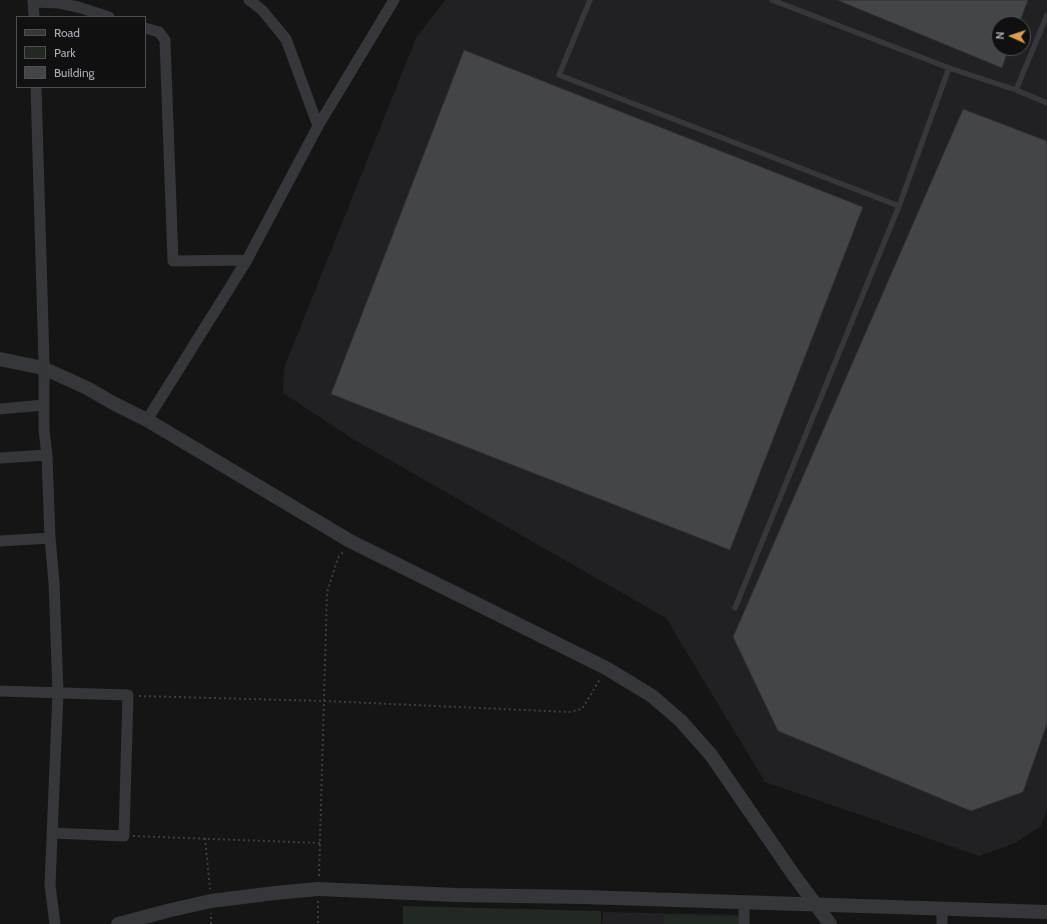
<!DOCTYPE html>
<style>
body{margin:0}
#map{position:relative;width:1047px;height:924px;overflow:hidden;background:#151516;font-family:Cabin,sans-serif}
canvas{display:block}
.legend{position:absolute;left:16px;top:16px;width:130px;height:72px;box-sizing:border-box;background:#101011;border:1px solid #4d4f53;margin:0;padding:5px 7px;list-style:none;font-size:12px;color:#a8adb5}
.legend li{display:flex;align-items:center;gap:8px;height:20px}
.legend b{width:20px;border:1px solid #4d4f53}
.north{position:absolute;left:991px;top:16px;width:40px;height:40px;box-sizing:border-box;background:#101011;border:1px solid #4d4f53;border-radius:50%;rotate:273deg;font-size:11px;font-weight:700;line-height:16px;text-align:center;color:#a8adb5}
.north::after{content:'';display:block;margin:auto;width:14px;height:18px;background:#dc9f48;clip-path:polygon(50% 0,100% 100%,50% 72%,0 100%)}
</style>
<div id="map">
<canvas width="1047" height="924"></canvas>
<ul class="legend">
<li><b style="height:5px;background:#36373b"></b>Road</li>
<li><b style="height:11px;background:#222822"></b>Park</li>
<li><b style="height:11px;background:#444549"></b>Building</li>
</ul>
<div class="north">N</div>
</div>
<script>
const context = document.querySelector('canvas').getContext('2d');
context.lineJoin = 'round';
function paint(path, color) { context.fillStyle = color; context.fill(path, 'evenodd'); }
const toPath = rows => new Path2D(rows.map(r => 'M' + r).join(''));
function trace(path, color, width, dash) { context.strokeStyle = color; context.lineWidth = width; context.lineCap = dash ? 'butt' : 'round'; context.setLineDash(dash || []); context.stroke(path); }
const built = toPath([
 [445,0,1047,0,1047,810,1041,826,1015,843,979,856,765,782,666,618,353,439,283,393,284,368,416,38],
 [999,24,1023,24,1023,48,999,48],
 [603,912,741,915,741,924,602,924]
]);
const green = toPath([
 [403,906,601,911,601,924,403,924],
 [664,915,739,917,739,924,664,924]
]);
const building = toPath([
 [837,0,1028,0,1019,24,999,24,999,48,1009,48,1002,68,837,0],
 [464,50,863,207,730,550,331,394,464,50],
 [963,109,1047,141,1047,724,1023,792,971,811,778,731,733,637,963,109]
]);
const path = toPath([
 [139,696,324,701,569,712,582,709,600,679],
 [133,836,320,843],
 [205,838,210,889],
 [319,876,327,592,338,558,344,551],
 [318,901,318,924],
 [211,924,211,913]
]);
const service = toPath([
 [590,0,559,75,899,206],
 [772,0,949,68,1016,90,1047,103],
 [1016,90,1047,15],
 [735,608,899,206,949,68]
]);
const minor = toPath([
 [33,0,34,17],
 [249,0,262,10,286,39,318,126],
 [33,2,59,3,78,7,109,17],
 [145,28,159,32,165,40,173,261,247,260],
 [36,87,44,361,44,430,47,455,50,538,54,582,58,693,50,885,55,924],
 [0,409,44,405],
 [147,420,247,260,318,126,394,0],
 [0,458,47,455],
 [0,541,50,538],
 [0,691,128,695,124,836,52,833],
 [744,902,744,924],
 [942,924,942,908]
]);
const tertiary = toPath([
 [0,359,43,368,87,388,113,403,147,420,350,541,606,668,652,696,681,721,711,755,793,874,830,924],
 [118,924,171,910,211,901,275,893,318,889,456,895,583,897,1047,912]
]);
paint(built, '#212123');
paint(green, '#222822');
paint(building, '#444549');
trace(building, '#2f2f32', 1);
trace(path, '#3c3e42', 2, [2, 3]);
trace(service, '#36373b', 5.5);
trace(minor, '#36373b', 11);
trace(tertiary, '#36373b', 14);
</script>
